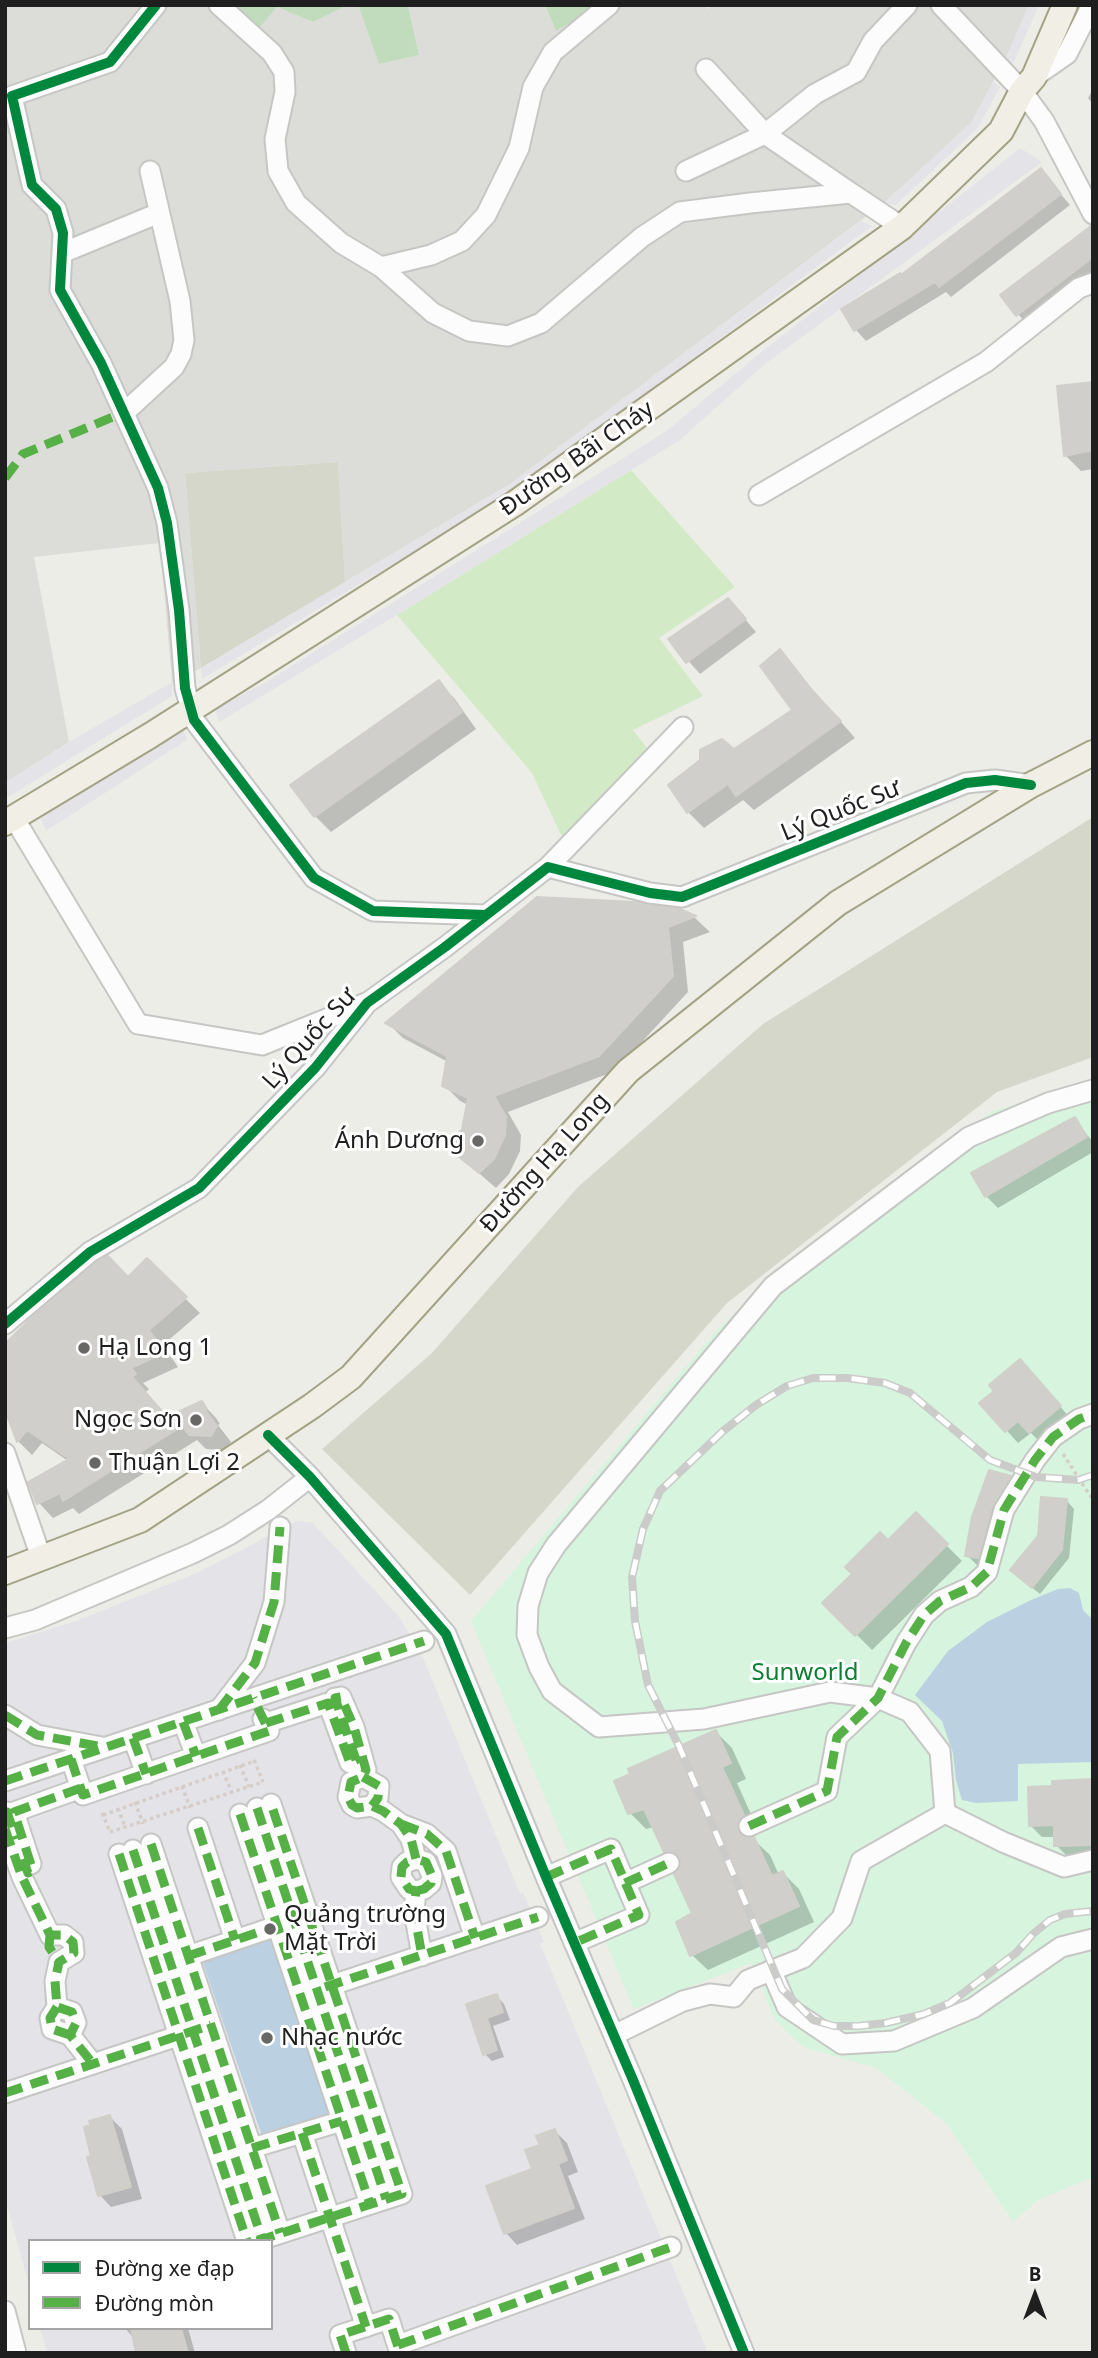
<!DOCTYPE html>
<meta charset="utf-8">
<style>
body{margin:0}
#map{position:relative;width:1098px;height:2358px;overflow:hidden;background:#edede8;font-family:"Noto Sans",sans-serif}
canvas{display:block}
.frame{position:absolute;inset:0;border:7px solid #1f1f1f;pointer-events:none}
.legend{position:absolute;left:28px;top:2239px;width:245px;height:91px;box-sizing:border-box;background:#fff;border:2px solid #a5a5a5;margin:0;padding:9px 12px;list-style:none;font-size:21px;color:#1f1f1f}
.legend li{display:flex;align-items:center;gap:14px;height:35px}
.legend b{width:35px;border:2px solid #a5a5a5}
.north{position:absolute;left:1000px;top:2260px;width:70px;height:70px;-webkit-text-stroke:5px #fff;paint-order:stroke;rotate:0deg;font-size:19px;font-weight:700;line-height:28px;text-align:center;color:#1f1f1f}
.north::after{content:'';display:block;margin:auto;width:24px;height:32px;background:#1f1f1f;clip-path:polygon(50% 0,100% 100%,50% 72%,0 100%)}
</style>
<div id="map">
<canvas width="1098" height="2358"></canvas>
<div class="frame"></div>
<ul class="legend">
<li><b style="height:9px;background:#00873e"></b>Đường xe đạp</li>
<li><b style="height:9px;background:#55b145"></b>Đường mòn</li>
</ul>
<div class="north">B</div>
</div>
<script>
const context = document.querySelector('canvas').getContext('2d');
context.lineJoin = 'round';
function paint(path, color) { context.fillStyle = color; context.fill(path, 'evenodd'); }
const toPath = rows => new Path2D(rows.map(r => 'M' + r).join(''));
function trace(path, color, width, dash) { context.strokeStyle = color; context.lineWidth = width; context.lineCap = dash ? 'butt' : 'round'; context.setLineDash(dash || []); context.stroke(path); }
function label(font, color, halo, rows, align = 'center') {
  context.font = font + ' "Noto Sans",sans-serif'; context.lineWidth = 6; context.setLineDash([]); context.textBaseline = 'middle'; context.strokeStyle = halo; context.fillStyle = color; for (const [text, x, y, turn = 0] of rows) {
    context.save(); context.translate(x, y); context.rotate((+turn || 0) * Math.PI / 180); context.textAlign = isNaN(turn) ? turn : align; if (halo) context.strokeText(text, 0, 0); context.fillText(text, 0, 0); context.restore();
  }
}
const residential = toPath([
 [5,5,235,5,260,26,277,7,313,22,348,5,358,5,379,64,419,55,408,5,545,5,556,31,602,5,704,5,708,9,711,5,1029,5,1005,60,971,123,884,203,510,484,345,582,338,462,185,473,201,668,172,682,160,543,34,557,69,742,5,783]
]);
const construction = toPath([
 [338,462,345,582,201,668,185,473],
 [1093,817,1093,1057,997,1092,727,1303,470,1595,322,1449,432,1353,578,1187,763,1024]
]);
const grass = toPath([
 [631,470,735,587,659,638,703,696,633,730,647,748,562,837,532,773,397,615]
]);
const forest = toPath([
 [235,5,348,5,313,22,277,7,260,27],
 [358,5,408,5,419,55,379,64],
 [545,5,602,5,556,31]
]);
const park = toPath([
 [1093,1082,1093,2177,1038,2200,1013,2222,947,2124,876,2068,803,2047,775,2020,751,1963,634,2009,471,1621,722,1324,992,1111]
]);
const plaza = toPath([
 [1029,5,1039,5,1013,64,1005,60],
 [993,82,1000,87,978,128,896,205,884,203,971,123],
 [1020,148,1042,162,765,364,680,440,397,615,219,722,215,709,266,682,665,432,759,354],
 [861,221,872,226,514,491,202,679,201,668,510,484],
 [172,682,172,696,5,799,5,783,69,742],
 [182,726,187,740,46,831,40,817],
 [297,1521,313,1523,400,1618,424,1660,520,1894,523,1892,544,1942,540,1943,708,2353,47,2353,40,2328,271,2328,271,2241,30,2241,30,2289,5,2198,5,1643,76,1621,199,1572]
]);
const water = toPath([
 [1070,1588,1079,1593,1083,1610,1093,1620,1093,1762,1018,1764,1018,1801,976,1803,962,1800,956,1780,953,1753,942,1721,915,1695,948,1651,987,1622,1031,1600,1058,1589],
 [272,1936,333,2116,263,2139,202,1960]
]);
const shadow = toPath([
 [1093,89,1093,105,1088,98],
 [1041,171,1070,205,951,297,946,292,866,341,856,330,901,277],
 [1093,238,1093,278,1029,327,1003,296],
 [1093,384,1093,469,1081,471,1065,455],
 [739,612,756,632,700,674,670,640],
 [780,652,855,738,754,810,743,800,704,828,688,812,734,752,794,711],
 [438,682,454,698,476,729,331,832,315,816],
 [680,911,695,918,710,932,683,942,688,992,615,1071,508,1112,521,1135,520,1151,509,1174,496,1188,450,1148,464,1129,468,1105,460,1101,444,1085,448,1062,403,1038,388,1023],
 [1074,1119,1093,1142,1093,1152,998,1208,986,1196],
 [147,1261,200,1313,163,1345,178,1367,143,1383,149,1389,145,1393,168,1419,202,1403,216,1418,220,1424,218,1425,231,1442,225,1450,206,1449,197,1440,79,1514,73,1508,53,1518,39,1503,30,1483,68,1461,42,1443,32,1455,18,1441,5,1404],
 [1031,1373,1071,1419,1042,1444,1031,1433,1018,1443,982,1403],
 [1011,1478,1022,1489,979,1567,967,1555,994,1500,993,1509],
 [1067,1501,1074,1509,1069,1558,1040,1594,1020,1578],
 [916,1515,962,1561,872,1650,825,1603],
 [716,1732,732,1748,746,1779,737,1783,759,1832,753,1839,770,1855,779,1875,783,1873,799,1889,814,1922,708,1970,692,1955,695,1914,681,1867,665,1851,654,1827,646,1829,630,1813],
 [1093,1781,1093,1857,1068,1857,1056,1845,1056,1837,1042,1837,1030,1825],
 [496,1996,504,2004,510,2020,493,2026,504,2057,492,2061,485,2054,468,2005],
 [110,2117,122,2129,142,2199,111,2207,100,2195,94,2157],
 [555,2131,567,2143,578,2172,568,2176,585,2219,517,2245,506,2233,535,2170,542,2146],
 [125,2328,188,2328,195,2353,138,2353,135,2340]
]);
const building = toPath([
 [1041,168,1061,194,939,287,935,282,854,331,841,309,900,273,901,275,1041,168],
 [1091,226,1093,226,1093,257,1016,316,1000,295,1091,226],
 [1093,382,1093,450,1064,456,1057,386,1093,382],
 [728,598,746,619,686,663,668,639,728,598],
 [780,649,815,694,841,721,736,796,728,784,687,813,668,785,700,760,700,750,722,739,734,749,792,710,760,666,780,649],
 [439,680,462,712,314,817,290,785,439,680],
 [537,897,634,902,680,909,696,916,668,927,673,976,599,1056,494,1096,506,1117,505,1135,494,1159,479,1173,448,1148,462,1129,468,1098,442,1086,447,1056,385,1023,537,897],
 [1075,1117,1087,1137,985,1197,971,1173,1075,1117],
 [108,1256,128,1277,147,1258,187,1297,149,1330,165,1352,131,1368,136,1374,132,1377,167,1417,202,1401,207,1409,205,1410,217,1426,211,1436,189,1435,182,1426,63,1501,60,1493,37,1504,28,1482,69,1459,27,1430,17,1442,5,1410,5,1344,30,1319,97,1262,108,1256],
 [1020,1359,1061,1406,1029,1433,1018,1421,1005,1432,979,1403,994,1391,989,1385,1020,1359],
 [989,1470,1011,1476,992,1506,978,1558,965,1556,972,1517,989,1470],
 [1041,1497,1067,1499,1062,1550,1032,1588,1010,1570,1038,1536,1041,1497],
 [916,1512,948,1544,855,1636,822,1603,852,1574,845,1567,880,1532,888,1540,916,1512],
 [716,1730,731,1763,722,1767,744,1815,737,1824,738,1832,747,1838,754,1837,772,1876,783,1871,799,1906,690,1956,676,1922,692,1913,674,1874,679,1870,680,1859,676,1853,664,1852,644,1809,628,1814,614,1781,630,1774,628,1769,716,1730],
 [1093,1779,1093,1845,1054,1846,1054,1825,1029,1826,1028,1787,1052,1786,1052,1781,1093,1779],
 [497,1994,503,2012,487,2018,497,2050,483,2055,466,2004,497,1994],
 [110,2115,131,2187,98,2196,87,2157,91,2156,84,2127,91,2125,89,2121,110,2115],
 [555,2129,567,2160,558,2164,574,2208,504,2234,486,2186,532,2169,525,2150,540,2145,536,2136,555,2129],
 [131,2328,181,2328,188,2353,136,2353,131,2328]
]);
const path = toPath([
 [1063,1454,1093,1500],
 [254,1760,263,1782],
 [240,1765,249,1787],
 [223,1771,232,1793],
 [182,1786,190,1808],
 [135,1802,143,1824],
 [118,1808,125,1827],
 [102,1813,110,1832],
 [103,1815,255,1761],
 [110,1832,263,1782]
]);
const minor = toPath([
 [156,5,110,62,12,96,32,185,56,209,63,233,60,290,101,363,158,488,167,523,179,610,185,688,194,720,314,878,373,911,486,915],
 [219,5,272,53,284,72,285,92,275,139,278,171,296,203,341,243,381,267,433,313,469,331,508,336,541,323,642,237,680,212,750,203,851,193,902,227],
 [941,5,1022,91,1044,121,1093,214],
 [706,69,765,134,851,193],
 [1034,77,1067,54,1092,5],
 [686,171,765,134,815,94,856,72,873,41,907,5],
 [62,253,159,213],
 [381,267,431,255,462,241,486,215,519,148,533,87,553,52,609,5],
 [125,412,174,367,181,354,184,340,180,301,150,171],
 [759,495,986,362,1079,288,1093,283],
 [14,818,138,1024,262,1045,366,1003],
 [548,867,683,727],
 [5,1324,90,1252,199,1188,315,1068,367,1003,445,947,548,867,650,893,682,897,966,783,995,780,1031,785],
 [268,1435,310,1477,446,1634,546,1877,633,2080,744,2353],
 [5,1453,42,1560],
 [5,1628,35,1620,193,1553,229,1535,268,1510,310,1477],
 [219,1710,255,1663,274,1602,280,1527],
 [5,1715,37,1735,102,1747],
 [183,1722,196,1756],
 [266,1723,328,1703,350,1763,356,1760,335,1698,341,1697,354,1727,366,1770,363,1777,351,1782,348,1797,352,1805,357,1808,372,1806,383,1811,401,1824,411,1839,416,1859,407,1862,402,1867,401,1877,409,1889,416,1891,414,1911,422,1956],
 [133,1738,146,1774],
 [71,1759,83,1795,269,1731,263,1719],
 [363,1777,379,1786,378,1798,372,1806],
 [5,1781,424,1641],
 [257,1808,386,2199],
 [5,1812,7,1812,17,1841],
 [945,1813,940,1751,910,1712,878,1698,830,1692,704,1719,599,1727,552,1691,539,1667,527,1635,528,1606,538,1573,556,1545,773,1286,969,1137,1048,1103,1093,1090],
 [240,1814,370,2204],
 [401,1824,427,1834,446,1851,475,1938],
 [749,1826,827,1791,837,1737,878,1698,906,1643,924,1615,940,1601,971,1587,987,1572,1004,1510,1035,1460,1053,1437,1079,1419,1093,1414],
 [198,1828,235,1940],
 [5,1829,22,1877,50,1935,64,1935,73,1942,74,1953,59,1962,55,1981,57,2007,72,2012,76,2023,70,2035,93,2064],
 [151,1844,280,2233],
 [133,1850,262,2239],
 [119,1854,247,2241],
 [31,1864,14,1812,81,1788],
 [546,1877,611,1849,639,1915,574,1943],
 [625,1883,669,1863],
 [416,1891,424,1889,431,1883,432,1876,426,1862,416,1859],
 [188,1956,277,1926],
 [771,1970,787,2007,842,2044,894,2041,973,2008,1061,1947,1093,1939],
 [320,1989,538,1917],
 [57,2007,50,2018,52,2029,70,2035],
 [614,2035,683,2001,710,1994,734,1997,748,1980,803,1958,842,1918,861,1861,945,1813,1003,1842,1064,1867,1093,1860],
 [5,2093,190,2032],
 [302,2133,366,2327],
 [252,2148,342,2121],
 [257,2241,402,2194,271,1804],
 [5,2311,16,2353],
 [398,2345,671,2247],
 [346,2353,340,2335,389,2319,400,2353]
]);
const major = toPath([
 [5,823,151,735,514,504,902,227,1001,131,1022,91,1034,77,1065,5],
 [5,1572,140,1520,312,1406,351,1377,628,1071,838,903,1031,785,1093,753]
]);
const rail = toPath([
 [1093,1475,1078,1480,1036,1477,990,1460,910,1393,885,1383,847,1378,813,1378,787,1386,756,1405,722,1432,660,1491,643,1529,632,1577,635,1621,648,1685,679,1746,782,1989,813,2020,834,2026,859,2026,886,2023,924,2014,950,2003,1016,1953,1033,1934,1050,1920,1065,1914,1093,1911]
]);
const quiet = toPath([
 [5,478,23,454,125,412],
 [219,1710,255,1663,274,1602,280,1527],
 [5,1715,37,1735,103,1747],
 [183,1722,196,1756],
 [266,1723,328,1703,350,1763,356,1760,335,1698,341,1697,354,1727,366,1770,363,1777,351,1782,348,1797,352,1805,357,1808,372,1806,383,1811,401,1824,411,1839,416,1859,407,1862,402,1867,401,1877,409,1889,416,1891,414,1911,422,1956],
 [133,1738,146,1774],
 [71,1759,83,1795,269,1731,253,1698],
 [363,1777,379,1786,378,1798,372,1806],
 [5,1781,424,1641],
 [257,1808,386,2199],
 [5,1812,7,1812,16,1839],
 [240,1814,370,2204],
 [401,1824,427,1834,446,1851,475,1938],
 [749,1826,827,1791,837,1737,878,1698,906,1643,924,1615,940,1601,971,1587,987,1572,1004,1510,1035,1460,1053,1437,1079,1419,1093,1414],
 [198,1828,235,1940],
 [5,1829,22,1877,50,1935,64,1935,73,1942,74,1953,59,1962,55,1981,57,2007,72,2012,76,2023,70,2035,93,2064],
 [151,1844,280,2233],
 [133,1850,262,2239],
 [119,1854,247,2241],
 [23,1859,28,1873,33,1871,14,1812,81,1788],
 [546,1877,611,1849,639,1915,574,1943],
 [625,1883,669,1863],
 [416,1891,424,1889,431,1883,432,1876,426,1862,416,1859],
 [50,1935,49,1947,59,1962],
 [188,1956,277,1926],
 [325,1987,538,1917],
 [57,2007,50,2018,52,2029,70,2035],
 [5,2093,211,2025],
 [302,2133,366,2327],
 [252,2148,342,2121],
 [257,2241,402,2194,271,1804],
 [398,2345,671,2247],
 [346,2353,340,2335,389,2319,400,2353]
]);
const cycleway = toPath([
 [156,5,110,62,12,96,32,185,56,209,63,233,60,290,101,363,158,488,167,523,179,610,185,688,194,720,314,878,373,911,486,915],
 [5,1324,90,1252,199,1188,315,1068,367,1003,445,947,548,867,650,893,682,897,966,783,995,780,1031,785],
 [268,1435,310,1477,446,1634,546,1877,633,2080,744,2353]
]);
const markers = [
 [478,1141,7,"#676765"],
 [84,1348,7,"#676765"],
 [196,1420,7,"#676765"],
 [95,1463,7,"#676765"],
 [270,1929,7,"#676765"],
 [267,2038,7,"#676765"]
];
const streetNames = [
 ["Đường Bãi Cháy",577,459,-35],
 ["Lý Quốc Sư",841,811,-22],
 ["Lý Quốc Sư",310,1039,-48],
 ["Đường Hạ Long",545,1163,-48]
];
const poiNames = [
 ["Ánh Dương",464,1141,"right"],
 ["Hạ Long 1",98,1348],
 ["Ngọc Sơn",182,1420,"right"],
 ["Thuận Lợi 2",109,1463],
 ["Quảng trường",284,1915],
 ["Mặt Trời",284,1943],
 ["Nhạc nước",281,2038]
];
const parkNames = [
 ["Sunworld",805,1673]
];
paint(residential, '#dcdcd9');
paint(construction, '#d4d7ca');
paint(grass, '#d2ebc6');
paint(forest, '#c0dcbd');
paint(park, '#d6f4de');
paint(plaza, '#e4e3e7');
paint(water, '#bbd0e1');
paint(shadow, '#0003');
paint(building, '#d0cfcb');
trace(building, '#d1cfc9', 2);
trace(minor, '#c6c6c4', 23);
trace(major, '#a4a284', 28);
trace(path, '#d6cdc8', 3.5, [3.5, 3.5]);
trace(minor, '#fcfcfc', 19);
trace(major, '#f1efe5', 24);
trace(rail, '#cbcbca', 8);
trace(rail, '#fff', 5, [16]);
trace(quiet, '#55b145', 9, [18, 9]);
trace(cycleway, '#00873e', 10);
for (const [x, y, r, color] of markers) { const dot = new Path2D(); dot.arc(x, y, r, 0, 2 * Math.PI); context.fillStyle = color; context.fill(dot); trace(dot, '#fff', 2.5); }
label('24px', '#1f1f1f', '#fff', streetNames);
label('24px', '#1f1f1f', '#fff', poiNames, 'left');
label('24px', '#0b7f32', '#fff', parkNames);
</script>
